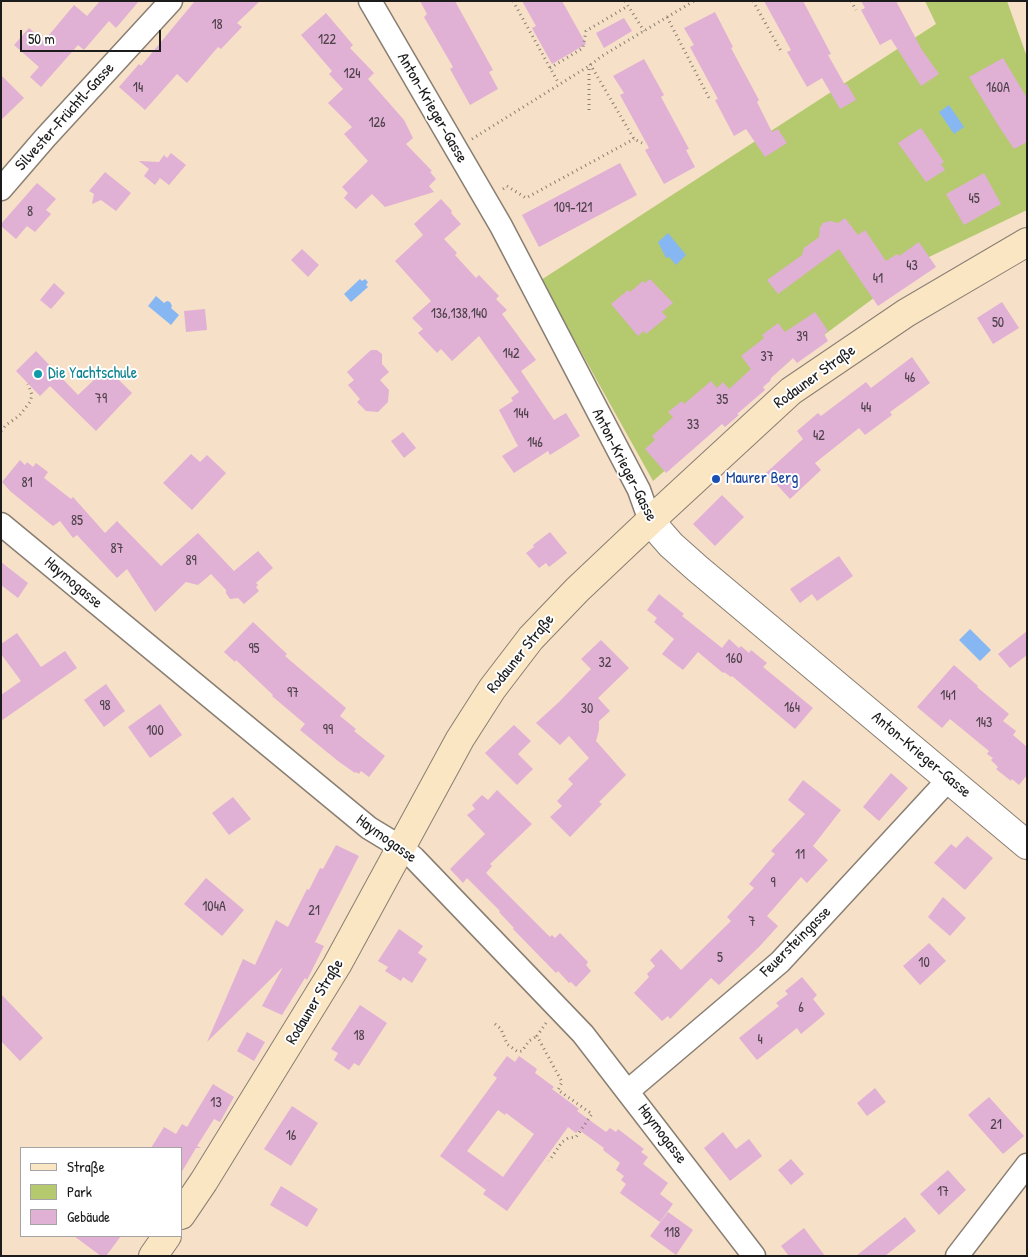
<!DOCTYPE html>
<meta charset="utf-8">
<style>
body{margin:0}
#map{position:relative;width:1028px;height:1257px;overflow:hidden;background:#f6e0c7;font-family:"Patrick Hand",sans-serif}
canvas{display:block}
.frame{position:absolute;inset:0;border:2px solid #1c1c1c;pointer-events:none}
.legend{position:absolute;left:20px;top:1147px;width:162px;height:90px;box-sizing:border-box;background:#fff;border:1px solid #a4a4a4;margin:0;padding:6px 9px;list-style:none;font-size:15px;color:#1c1c1c}
.legend li{display:flex;align-items:center;gap:10px;height:25px}
.legend b{width:25px;border:1px solid #a4a4a4}
.scale{position:absolute;left:20px;top:30px;width:141px;height:22px;box-sizing:border-box;border:2px solid #1c1c1c;border-top:0;padding-left:6px;font-size:15px;line-height:18px;white-space:nowrap;color:#1c1c1c;-webkit-text-stroke:4px #fff;paint-order:stroke}
</style>
<div id="map">
<canvas width="1028" height="1257"></canvas>
<div class="frame"></div>
<ul class="legend">
<li><b style="height:6px;background:#fbe6c4"></b>Straße</li>
<li><b style="height:14px;background:#b5ca6e"></b>Park</li>
<li><b style="height:14px;background:#e0b0d5"></b>Gebäude</li>
</ul>
<div class="scale">50 m</div>
</div>
<script>
const context = document.querySelector('canvas').getContext('2d');
context.lineJoin = 'round';
function paint(path, color) { context.fillStyle = color; context.fill(path, 'evenodd'); }
const toPath = rows => new Path2D(rows.map(r => 'M' + r).join(''));
function trace(path, color, width, dash) { context.strokeStyle = color; context.lineWidth = width; context.lineCap = dash ? 'butt' : 'round'; context.setLineDash(dash || []); context.stroke(path); }
function label(font, color, halo, rows, align = 'center') {
  context.font = font + ' "Patrick Hand",sans-serif'; context.lineWidth = 4; context.setLineDash([]); context.textBaseline = 'middle'; context.strokeStyle = halo; context.fillStyle = color; for (const [text, x, y, turn = 0] of rows) {
    context.save(); context.translate(x, y); context.rotate((+turn || 0) * Math.PI / 180); context.textAlign = isNaN(turn) ? turn : align; if (halo) context.strokeText(text, 0, 0); context.fillText(text, 0, 0); context.restore();
  }
}
const green = toPath([
 [925,1,1007,1,1027,57,1027,210,929,257,793,358,653,481,541,280,936,24]
]);
const water = toPath([
 [949,105,964,127,954,134,939,112],
 [668,233,686,255,676,265,669,257,666,258,658,242],
 [360,279,362,281,365,279,368,282,366,285,368,287,351,302,344,294],
 [156,296,164,303,167,301,170,302,172,306,171,308,179,315,171,325,148,306],
 [970,629,991,650,980,661,959,640]
]);
const building = toPath([
 [100,1,139,1,116,28,109,21,84,50,78,45,41,87,30,77,39,67,14,45,29,28,44,41,74,5,87,16],
 [195,1,260,1,237,23,242,27,221,49,218,47,187,83,177,74,145,110,119,87,139,64,141,66],
 [420,1,455,1,493,70,489,72,498,89,470,105,450,69,453,67,424,17,427,14],
 [522,1,562,1,586,44,552,64,532,28,536,26],
 [764,1,803,1,831,54,828,55,845,85,847,84,856,100,840,109,822,78,807,87,787,52,791,50],
 [861,1,896,1,922,50,939,74,921,86,891,39,880,45,861,10,865,8],
 [715,12,733,47,731,48,759,100,757,102,772,132,778,129,787,143,765,157,746,129,734,136,715,100,718,99,690,47,694,45,684,28],
 [326,13,353,45,350,48,374,73,368,79,404,120,413,138,406,144,432,171,430,172,436,179,429,186,434,192,385,207,372,194,356,209,344,198,348,193,342,187,368,161,344,134,352,127,328,103,343,89,329,74,332,71,301,35],
 [624,18,632,31,604,48,596,33],
 [1003,58,1027,98,1027,142,1014,149,998,125,969,77],
 [644,59,664,95,661,97,689,149,686,150,695,167,664,184,645,150,649,148,620,95,624,93,613,76],
 [1,75,24,98,1,120],
 [921,128,944,162,941,164,945,170,926,182,898,143],
 [171,153,186,165,169,185,160,178,155,185,144,176,149,169,139,161,159,162,164,155,167,158],
 [620,163,637,195,539,247,522,215],
 [105,172,131,193,116,211,101,200,92,204,94,194,89,191],
 [984,173,1001,204,964,225,946,194],
 [37,183,56,199,46,210,51,214,35,232,27,226,16,239,1,226,1,224],
 [441,199,452,211,451,213,461,224,444,239,457,253,455,255,476,278,479,275,499,296,496,299,507,310,502,314,536,360,521,371,554,420,566,413,580,436,550,455,548,451,514,473,502,456,518,446,499,410,513,401,511,398,519,392,479,336,452,361,441,349,437,353,418,333,423,329,412,318,431,301,395,261,423,235,414,224],
 [845,218,858,235,865,230,886,261,897,254,899,256,919,242,936,267,878,306,839,249,778,294,767,280,802,255,804,248,819,237,820,227,823,223,830,221,838,223],
 [302,249,319,265,308,277,291,260],
 [650,279,673,303,662,312,667,317,646,334,644,331,638,336,611,304,628,290,630,292,643,281,645,283],
 [54,283,65,293,51,309,40,300],
 [1002,302,1019,328,993,344,977,318],
 [205,309,207,330,186,332,184,311],
 [815,312,828,331,824,334,828,341,797,363,793,358,771,378,770,381,763,387,765,390,737,414,739,415,725,427,722,424,666,473,645,449,655,440,652,436,673,417,668,412,682,401,684,404,711,381,717,388,723,382,729,389,751,369,741,356,764,338,762,335,778,323,785,332],
 [371,350,377,350,382,354,382,364,389,372,380,380,389,390,388,402,378,412,366,411,357,402,360,399,348,385,354,380,347,372],
 [36,351,78,395,96,378,97,379,108,369,132,393,96,431,50,386,40,396,16,371],
 [912,357,930,383,890,412,892,415,865,435,859,428,815,463,821,470,790,499,766,473,803,439,797,431,818,413,821,416,866,382,871,388],
 [403,432,416,448,404,458,391,441],
 [191,454,200,462,207,455,226,473,192,510,163,483],
 [20,460,25,465,27,462,33,467,36,463,48,472,44,478,71,499,73,497,105,533,117,521,161,566,198,533,234,571,258,551,273,568,256,583,258,585,256,587,259,591,244,604,238,598,230,599,226,593,226,590,211,574,198,585,186,582,155,612,127,569,117,578,77,535,73,538,60,521,53,526,10,491,2,482],
 [722,495,744,517,715,546,693,524],
 [550,532,567,553,549,567,546,563,539,568,526,553,534,547,533,545],
 [839,556,853,576,817,601,812,594,800,603,790,589],
 [1,562,28,583,18,598,1,585],
 [659,594,684,614,682,616,722,648,729,639,739,648,741,646,749,653,751,650,767,663,763,667,813,708,795,729,732,676,731,677,724,672,723,673,698,652,683,670,662,654,674,639,654,622,657,618,647,610],
 [253,622,287,654,285,656,346,708,340,716,356,729,354,731,385,756,369,777,361,771,359,774,356,772,355,773,338,761,300,730,305,724,272,696,273,695,236,660,235,662,224,652],
 [1027,631,1027,655,1010,668,998,654],
 [17,633,41,667,65,651,77,668,1,721,1,695,21,681,1,654,1,644],
 [601,640,629,668,598,698,610,711,599,721,599,730,596,741,626,775,599,802,602,804,570,837,550,817,562,806,557,801,573,784,568,779,589,758,569,736,560,745,536,723,559,702,591,669,581,659],
 [954,665,978,686,977,687,1009,714,1003,721,1016,731,1013,735,1027,747,1027,775,1019,785,1012,779,1011,781,996,769,998,767,991,760,993,758,987,754,989,751,950,719,942,728,917,707],
 [106,684,125,711,104,727,84,700],
 [160,704,182,735,150,758,128,727],
 [514,725,531,741,518,754,533,769,517,785,485,753],
 [891,773,908,788,879,821,863,807],
 [803,780,841,810,813,846,828,860,807,883,801,877,767,916,778,926,759,947,719,985,711,978,670,1019,668,1016,662,1021,634,993,649,977,647,974,655,966,650,960,661,949,681,970,731,921,727,917,754,888,749,884,775,854,771,851,805,814,788,800],
 [497,790,532,824,490,864,492,866,486,873,550,937,552,935,555,938,560,933,588,962,586,965,591,971,576,987,571,982,569,983,558,971,556,973,513,929,514,928,499,912,500,911,467,878,463,883,450,869,485,834,467,815,475,809,472,805,482,795,488,800],
 [233,797,251,819,229,835,212,813],
 [967,836,993,858,965,890,934,863,951,844,956,848],
 [336,845,359,856,315,942,324,946,307,980,305,978,282,1015,262,1006,283,967,207,1042,243,959,255,965,276,920,288,927,307,889,309,890,320,868,323,869],
 [206,878,244,910,222,936,184,904],
 [943,897,966,918,950,936,928,917],
 [399,929,423,946,418,953,427,959,412,983,403,977,401,981,385,971,388,967,378,961],
 [929,943,946,961,920,985,903,966],
 [802,977,817,995,813,999,825,1014,801,1034,797,1028,757,1060,739,1038,779,1006,776,1003,788,994,785,991],
 [1,994,43,1038,20,1061,1,1041],
 [360,1005,387,1023,359,1066,354,1063,349,1070,334,1060,338,1053,331,1049],
 [247,1032,265,1042,254,1061,237,1051],
 [507,1056,515,1062,519,1056,537,1069,535,1073,554,1087,552,1089,579,1109,577,1111,606,1132,610,1128,616,1132,618,1129,644,1149,641,1152,648,1157,643,1164,668,1183,660,1194,673,1204,660,1222,620,1193,626,1184,621,1180,624,1176,616,1170,620,1163,603,1150,604,1148,579,1130,576,1133,568,1127,507,1211,483,1194,486,1190,440,1156,497,1078,493,1075],
 [498,1110,505,1115,506,1113,534,1134,503,1177,467,1151],
 [213,1084,234,1097,220,1122,214,1119,197,1146,201,1148,196,1148,181,1173,181,1148,151,1148,164,1127,176,1134,182,1124,187,1127],
 [875,1088,886,1102,867,1116,857,1103],
 [989,1097,1024,1136,1003,1154,968,1115],
 [292,1106,318,1123,291,1166,264,1149],
 [723,1132,736,1149,749,1139,762,1156,730,1181,704,1148],
 [791,1159,804,1174,791,1185,778,1170],
 [948,1170,966,1190,939,1215,920,1194],
 [281,1186,318,1209,307,1227,270,1205],
 [668,1212,693,1230,676,1255,650,1236],
 [905,1217,916,1231,885,1256,856,1256],
 [804,1228,825,1256,789,1256,781,1246],
 [74,1236,121,1236,106,1256,101,1256]
]);
const path = toPath([
 [513,1,559,84],
 [625,1,644,31],
 [753,1,781,51],
 [851,1,856,10],
 [667,17,709,98],
 [590,64,634,139,642,143],
 [550,68,583,48,586,31,628,6],
 [589,110,589,66],
 [472,139,589,66,602,56,694,1],
 [503,189,507,186,526,198,634,139],
 [1,431,6,425,19,416,30,402,32,395,28,384],
 [546,1023,537,1036,562,1082,558,1090,592,1114,576,1137,568,1138,562,1142,549,1161],
 [495,1024,501,1029,507,1044,518,1052,522,1051,529,1041,537,1036]
]);
const minor = toPath([
 [370,1,501,226,639,490,650,521],
 [1,189,45,138,171,1],
 [1,524,369,828,402,848,414,858,583,1034,754,1256],
 [628,1091,780,962,949,779],
 [957,1256,1027,1165]
]);
const tertiary = toPath([
 [650,521,671,545,698,569,1027,845]
]);
const secondary = toPath([
 [181,1215,204,1181,337,965,460,739,492,689,531,638,577,590,650,521,791,391,906,313,1027,242],
 [153,1256,167,1236]
]);
const markers = [
 [38,374,5,"#0f9aa8"],
 [716,479,5,"#1a4fb4"]
];
const numberNames = [
 ["18",217,25],
 ["122",327,40],
 ["124",352,74],
 ["14",138,88],
 ["160A",998,88],
 ["126",377,123],
 ["45",974,199],
 ["109-121",573,208],
 ["8",30,212],
 ["43",912,266],
 ["41",878,279],
 ["136,138,140",459,314],
 ["50",998,323],
 ["39",802,337],
 ["142",511,354],
 ["37",767,357],
 ["46",910,378],
 ["79",101,399],
 ["35",722,400],
 ["44",866,408],
 ["144",521,414],
 ["33",693,425],
 ["42",819,436],
 ["146",535,443],
 ["81",27,483],
 ["85",77,521],
 ["87",117,549],
 ["89",191,561],
 ["95",254,649],
 ["160",734,659],
 ["32",605,663],
 ["97",293,693],
 ["141",948,696],
 ["98",105,706],
 ["164",792,708],
 ["30",587,709],
 ["143",984,723],
 ["99",328,730],
 ["100",155,731],
 ["11",800,855],
 ["9",773,883],
 ["104A",214,907],
 ["21",314,911],
 ["7",752,922],
 ["5",720,958],
 ["10",924,963],
 ["6",801,1008],
 ["18",359,1036],
 ["4",760,1040],
 ["13",216,1103],
 ["21",996,1125],
 ["16",291,1136],
 ["17",943,1192],
 ["118",672,1233]
];
const streetNames = [
 ["Anton-Krieger-Gasse",432,108,60],
 ["Silvester-Früchtl-Gasse",65,117,-48],
 ["Rodauner Straße",815,377,-36],
 ["Anton-Krieger-Gasse",624,465,63],
 ["Haymogasse",73,583,40],
 ["Rodauner Straße",521,654,-51],
 ["Anton-Krieger-Gasse",921,755,40],
 ["Haymogasse",386,839,36],
 ["Feuersteingasse",796,942,-45],
 ["Rodauner Straße",315,1002,-59],
 ["Haymogasse",662,1134,53]
];
const cultureNames = [
 ["Die Yachtschule",48,374]
];
const transitNames = [
 ["Maurer Berg",726,479]
];
paint(green, '#b5ca6e');
paint(water, '#87b7f3');
paint(building, '#e0b0d5');
trace(minor, '#897e72', 25);
trace(tertiary, '#897e72', 30);
trace(secondary, '#897e72', 30);
trace(path, '#897e72', 3, [1, 4]);
trace(minor, '#fff', 22);
trace(tertiary, '#fff', 28);
trace(secondary, '#fbe6c4', 28);
for (const [x, y, r, color] of markers) { const dot = new Path2D(); dot.arc(x, y, r, 0, 2 * Math.PI); context.fillStyle = color; context.fill(dot); trace(dot, '#fff', 2); }
label('14px', '#4d414a', null, numberNames);
label('16px', '#1c1c1c', '#fff', streetNames);
label('16px', '#0d838f', '#fff', cultureNames, 'left');
label('16px', '#164399', '#fff', transitNames, 'left');
</script>
